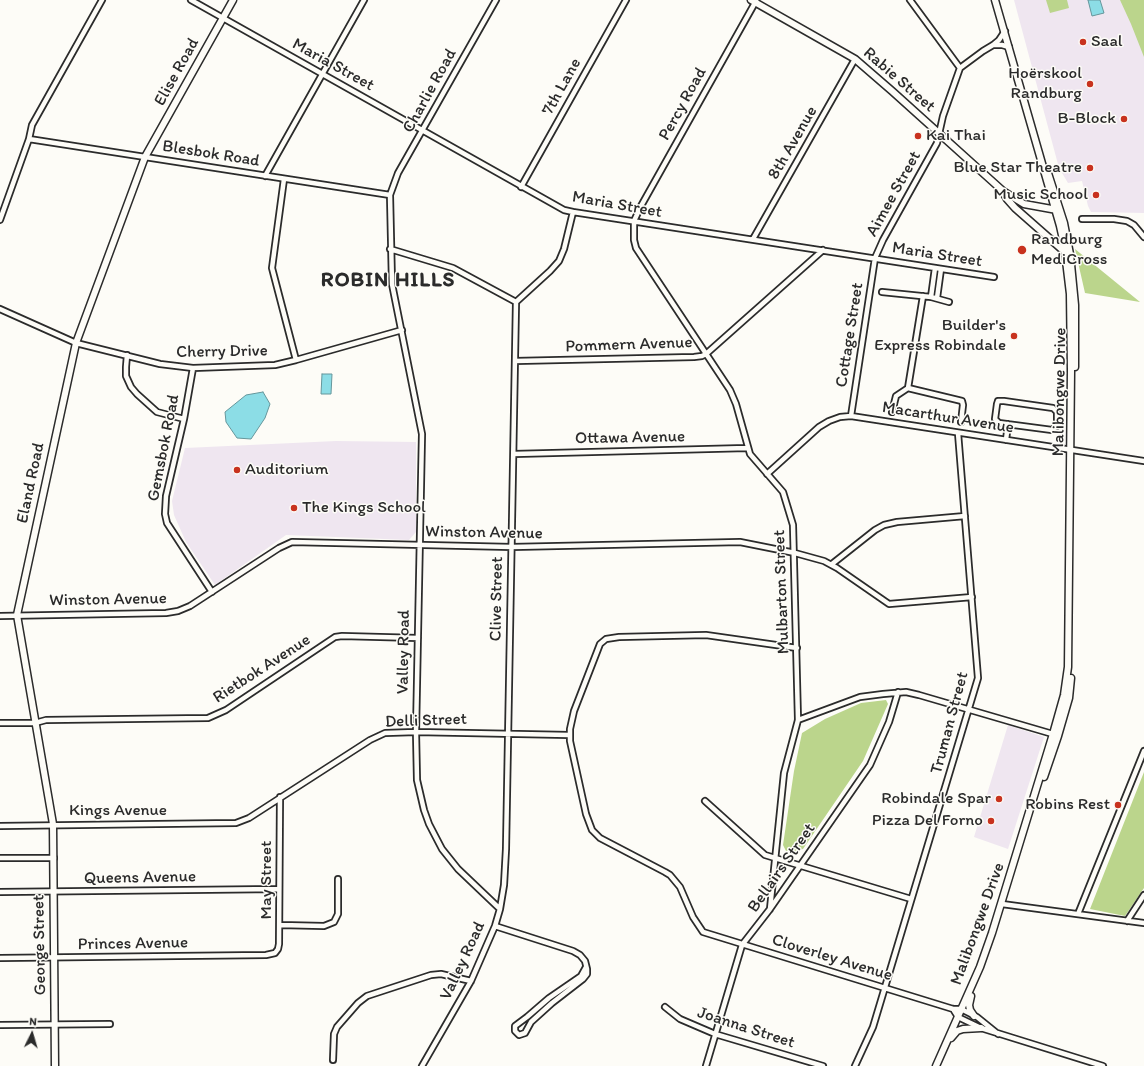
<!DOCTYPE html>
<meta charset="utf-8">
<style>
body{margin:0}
#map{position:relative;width:1144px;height:1066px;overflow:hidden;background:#fdfcf7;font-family:Itim,sans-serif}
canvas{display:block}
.north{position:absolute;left:12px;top:1014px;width:40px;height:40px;-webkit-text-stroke:3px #fdfcf7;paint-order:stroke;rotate:5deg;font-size:11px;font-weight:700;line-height:16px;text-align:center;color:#2b2b2b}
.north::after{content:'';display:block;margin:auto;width:14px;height:18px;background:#2b2b2b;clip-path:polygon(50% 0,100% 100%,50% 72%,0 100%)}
</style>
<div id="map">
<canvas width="1144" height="1066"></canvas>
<div class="north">N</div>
</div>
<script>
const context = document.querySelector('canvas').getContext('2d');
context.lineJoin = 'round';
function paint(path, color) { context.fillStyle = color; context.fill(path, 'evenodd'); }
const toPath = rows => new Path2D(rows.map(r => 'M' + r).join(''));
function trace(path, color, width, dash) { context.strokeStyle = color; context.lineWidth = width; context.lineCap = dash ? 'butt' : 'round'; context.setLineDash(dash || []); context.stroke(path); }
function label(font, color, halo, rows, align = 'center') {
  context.font = font + ' Itim,sans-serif'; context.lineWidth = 3; context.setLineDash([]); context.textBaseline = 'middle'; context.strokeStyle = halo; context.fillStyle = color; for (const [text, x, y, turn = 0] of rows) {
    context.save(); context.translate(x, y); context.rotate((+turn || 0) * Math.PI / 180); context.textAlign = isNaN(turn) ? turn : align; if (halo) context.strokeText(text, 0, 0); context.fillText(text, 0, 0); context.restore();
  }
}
const built = toPath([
 [1014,0,1144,0,1144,213,1091,212,1088,206,1082,181,1068,183,1059,168],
 [336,441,416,442,416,532,409,540,286,535,215,585,186,542,174,515,172,501,185,448],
 [1008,725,1044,737,1008,849,974,837]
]);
const green = toPath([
 [1046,0,1067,0,1069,8,1050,13],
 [1120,0,1144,0,1144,57,1131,24],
 [1075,249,1140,302,1085,293],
 [886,700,888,704,863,761,803,849,794,852,786,851,783,845,794,771,802,733,825,719,861,703],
 [1144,772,1144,888,1125,916,1090,909]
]);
const water = toPath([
 [1088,0,1100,0,1104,13,1092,16,1088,0],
 [322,374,332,374,331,394,321,394,322,374],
 [263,392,270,404,265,418,251,439,237,438,226,422,225,412,246,395,263,392]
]);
const street = toPath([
 [191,0,564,210,573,212,994,277],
 [910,0,960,68],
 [756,1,641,206,634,221,634,240,636,248,730,390,736,404,750,454,783,492,793,525,798,720,784,773,770,909],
 [993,45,1002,45,1009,47],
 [29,139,390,195],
 [265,176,364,0],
 [284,179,272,268,296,360],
 [521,187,626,0],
 [1082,219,1114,219,1127,221,1134,225,1144,237],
 [0,220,29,139,32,125,102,0],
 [753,239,855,59],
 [390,249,453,268,516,302],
 [882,292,931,297,949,302],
 [931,297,935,268],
 [937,298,941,269],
 [0,309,76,343,160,364,193,368,275,365,296,360,402,330],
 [127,355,126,367,126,376,131,387,137,394,157,412,184,419],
 [515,361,694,357,702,356,706,354,823,250],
 [193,368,184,419,166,496,165,514,167,523,212,592],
 [908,388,923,296],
 [998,401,1004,401,1053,408,1057,412,1057,426,1052,430,999,423,995,419,997,404,998,401],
 [892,412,896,396,908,388,962,401,963,405,961,422],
 [851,416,875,258,883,240,937,143,943,116,960,68,983,51,993,45,999,40,1005,31],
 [1006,440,1008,424],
 [514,454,747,448],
 [767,474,819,427,829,421,840,417,851,416,1144,461],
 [832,564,875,530,884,525,897,522,965,516],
 [0,616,166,613,178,611,190,606,279,548,292,542,512,547,740,542,795,553,824,561,837,568,889,604,972,597],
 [797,648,706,635,619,637,606,639,600,644,574,711,570,729,570,741,586,814,592,830,600,838,665,872,670,875,680,887,693,917,703,932,953,1009,961,1009,977,1017,998,1034],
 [798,720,860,697,883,694,906,692,919,695,1056,735],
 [0,723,35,723,46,720,208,718,226,710,335,637,342,636,418,638],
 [705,801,765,855,911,899],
 [0,826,236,823,249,818,370,740,385,733,416,732,569,735],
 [0,858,54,858],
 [0,892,279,889],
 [1002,904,1144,923],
 [500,909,504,885,506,849,516,302,550,271,559,261,564,249,573,212],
 [1078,914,1144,751],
 [1127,921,1144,895],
 [280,925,324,926,334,922,338,914,338,879],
 [495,926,573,951,580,955,585,961,587,969,587,974,583,979,552,1003,531,1022,525,1033,519,1035,515,1031,515,1026,527,1017,549,998,581,976,586,967],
 [0,958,266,955,275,953,278,949,279,944,280,797],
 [665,1007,680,1019,715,1034,823,1066],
 [953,1009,958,1017,981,1028,1103,1066],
 [0,1025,110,1024],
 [333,1060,334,1034,337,1027,358,1003,367,996,431,975,441,974,471,981],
 [422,1066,471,981,495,926,500,909,458,869,442,849,429,824,424,810,417,780,416,732,422,434,392,284,390,195,398,173,496,0],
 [706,1066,742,945,770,909,870,765,889,722,898,692],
 [855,1066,873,1027,978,678,958,433]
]);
const secondary = toPath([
 [751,0,855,59,892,91,1003,191,1024,204,1057,210],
 [1047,170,1064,223,1070,254,1075,305,1075,367],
 [1003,192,1007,199,1015,208,1065,252],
 [1044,777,1058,736,1069,698,1071,678],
 [971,996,969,1005,970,1010,974,1016],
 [951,1038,957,1031,963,1029,981,1028],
 [55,1066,53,824,17,615,76,343,145,157,233,0],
 [936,1066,980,967,992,933,1053,734,1064,695,1068,667,1071,371,1070,294,1064,244,1060,226,995,0]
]);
const markers = [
 [1083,42,4,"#c8321e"],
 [1090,84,4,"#c8321e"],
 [1124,119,4,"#c8321e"],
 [918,136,4,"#c8321e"],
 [1090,168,4,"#c8321e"],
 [1096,195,4,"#c8321e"],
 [1022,250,5,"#c8321e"],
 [1014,336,4,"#c8321e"],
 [237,470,4,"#c8321e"],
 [294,508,4,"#c8321e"],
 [999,799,4,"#c8321e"],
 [1118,805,4,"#c8321e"],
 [991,821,4,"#c8321e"]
];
const poiNames = [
 ["Saal",1091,42,"left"],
 ["Hoërskool",1082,74],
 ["Randburg",1082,94],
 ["B-Block",1116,119],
 ["Kai Thai",926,136,"left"],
 ["Blue Star Theatre",1082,168],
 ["Music School",1088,195],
 ["Randburg",1031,240,"left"],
 ["MediCross",1031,260,"left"],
 ["Builder's",1006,326],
 ["Express Robindale",1006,346],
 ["Auditorium",245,470,"left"],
 ["The Kings School",302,508,"left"],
 ["Robindale Spar",991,799],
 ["Robins Rest",1110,805],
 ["Pizza Del Forno",983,821]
];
const streetNames = [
 ["Maria Street",333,65,29],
 ["Elise Road",177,72,-61],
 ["Rabie Street",899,80,41],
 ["7th Lane",562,87,-61],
 ["Charlie Road",430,91,-61],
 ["Percy Road",683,104,-61],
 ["8th Avenue",793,143,-60],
 ["Blesbok Road",211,154,9],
 ["Aimee Street",894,194,-61],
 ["Maria Street",617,205,10],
 ["Maria Street",937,255,9],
 ["Cottage Street",850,335,-81],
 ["Pommern Avenue",629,345,-2],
 ["Cherry Drive",222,352,-1],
 ["Malibongwe Drive",1060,392,-89],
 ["Macarthur Avenue",948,418,9],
 ["Ottawa Avenue",630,438,-1],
 ["Gemsbok Road",164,448,-79],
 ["Eland Road",31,483,-78],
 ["Winston Avenue",484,533,1],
 ["Mulbarton Street",782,592,-92],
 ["Clive Street",497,599,-89],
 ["Winston Avenue",108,600,-1],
 ["Valley Road",404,652,-89],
 ["Rietbok Avenue",262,669,-33],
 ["Delli Street",426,721,-2],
 ["Truman Street",950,723,-75],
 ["Kings Avenue",118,811],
 ["Bellairs Street",782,868,-55],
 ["Queens Avenue",140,878,-1],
 ["May Street",267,880,-90],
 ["Malibongwe Drive",978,924,-70],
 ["Princes Avenue",133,944,-1],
 ["George Street",40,945,-91],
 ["Cloverley Avenue",832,958,17],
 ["Valley Road",463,961,-65],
 ["Joanna Street",746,1028,18]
];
const districtNames = [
 ["ROBIN HILLS",388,281]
];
paint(built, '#efe6f0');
paint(green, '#bbd58c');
paint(water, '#8cdde6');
trace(water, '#65969b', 1);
trace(street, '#2b2b2b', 8);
trace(secondary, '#2b2b2b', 9);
trace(street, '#fdfcf7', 4.5);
trace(secondary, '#fdfcf7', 6);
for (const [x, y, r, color] of markers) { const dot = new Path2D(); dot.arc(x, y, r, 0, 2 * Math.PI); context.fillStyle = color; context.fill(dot); trace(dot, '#fdfcf7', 1.5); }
label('17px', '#2b2b2b', '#fdfcf7', poiNames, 'right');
label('17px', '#2b2b2b', '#fdfcf7', streetNames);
context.letterSpacing = '1px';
label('bold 21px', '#2b2b2b', '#fdfcf7', districtNames);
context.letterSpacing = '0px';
</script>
